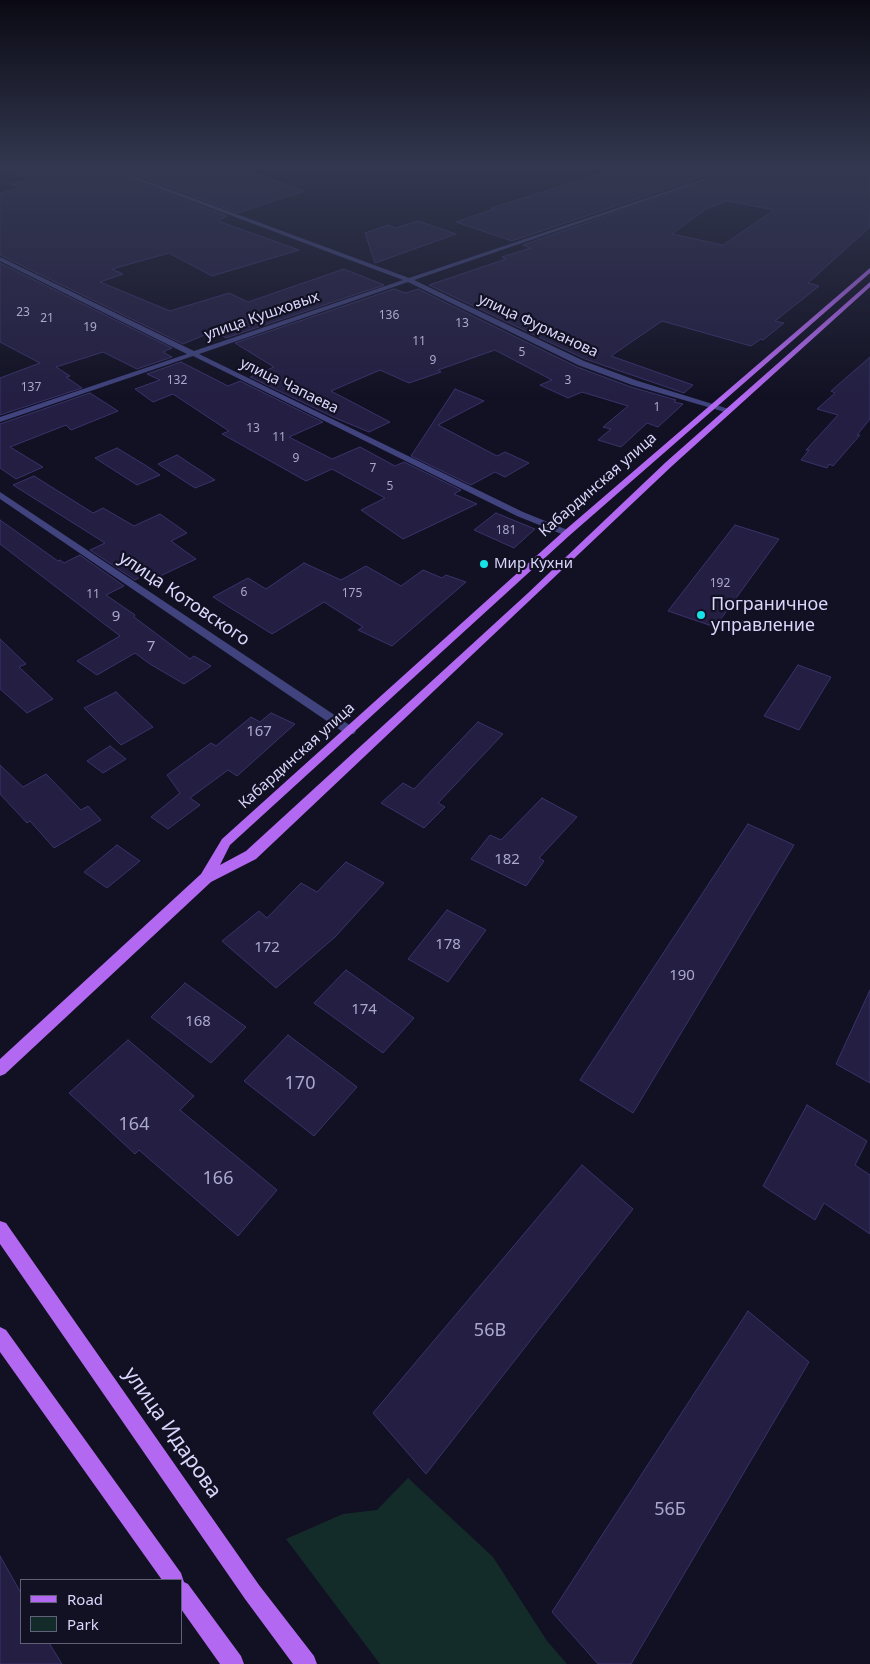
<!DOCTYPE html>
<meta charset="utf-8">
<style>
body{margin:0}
#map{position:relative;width:870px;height:1664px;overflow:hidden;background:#121123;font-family:"Noto Sans",sans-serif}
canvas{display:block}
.legend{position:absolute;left:20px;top:1579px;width:162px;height:65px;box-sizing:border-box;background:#121123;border:1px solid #616079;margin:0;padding:6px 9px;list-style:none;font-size:15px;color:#d8d6fb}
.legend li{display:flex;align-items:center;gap:10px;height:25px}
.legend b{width:25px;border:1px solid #616079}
</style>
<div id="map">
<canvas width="870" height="1664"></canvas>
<ul class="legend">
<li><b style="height:6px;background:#b268f0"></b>Road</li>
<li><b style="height:14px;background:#142c29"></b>Park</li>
</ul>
</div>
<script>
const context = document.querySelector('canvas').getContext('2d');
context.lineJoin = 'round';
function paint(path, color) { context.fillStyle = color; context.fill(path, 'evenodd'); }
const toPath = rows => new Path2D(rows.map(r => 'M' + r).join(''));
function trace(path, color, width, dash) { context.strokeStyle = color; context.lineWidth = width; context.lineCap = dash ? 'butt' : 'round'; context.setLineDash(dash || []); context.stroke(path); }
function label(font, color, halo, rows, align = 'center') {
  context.font = font + ' "Noto Sans",sans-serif'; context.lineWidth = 4.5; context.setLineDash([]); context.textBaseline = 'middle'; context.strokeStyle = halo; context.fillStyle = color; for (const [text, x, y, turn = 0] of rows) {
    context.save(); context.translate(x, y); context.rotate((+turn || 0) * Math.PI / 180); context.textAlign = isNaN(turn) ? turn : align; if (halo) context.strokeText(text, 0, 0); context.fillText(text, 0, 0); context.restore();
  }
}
const green = toPath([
 [408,1478,493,1557,547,1641,567,1664,380,1664,286,1539,343,1514,377,1510]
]);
const building = toPath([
 [0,166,97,166,227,216,218,221,299,250,212,276,169,253,112,269,123,274,100,282,170,311,229,293,248,302,344,269,384,285,226,338,214,331,183,344,0,255,0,193,21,188,11,184,28,179,0,166],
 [113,166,235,166,305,191,238,213,113,166],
 [625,166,870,166,870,227,808,283,819,286,775,321,784,323,763,340,761,339,751,346,662,321,611,356,693,385,684,393,585,359,429,285,506,259,502,257,531,248,523,245,708,180,705,176,512,241,456,222,494,209,491,208,625,166],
 [727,201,774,210,723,245,672,234,706,209,727,201],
 [418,221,456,234,375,263,365,233,388,225,396,228,418,221],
 [0,263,172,348,163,352,172,357,137,369,103,352,56,367,70,376,66,377,82,388,0,415,0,378,40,363,0,342,0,263],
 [394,289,406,293,418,289,577,367,631,387,676,400,674,402,683,404,658,427,647,423,621,447,598,440,611,429,603,427,628,406,582,392,568,398,540,385,552,380,495,350,438,370,441,372,409,383,380,370,331,391,390,422,369,432,333,417,250,377,274,367,235,343,394,289],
 [870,357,870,419,857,435,860,435,833,466,829,464,827,468,801,460,809,450,806,450,838,415,817,409,835,393,831,391,870,357],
 [181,362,228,386,240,381,323,422,289,437,332,459,360,447,395,466,404,462,461,490,454,494,477,504,403,539,361,510,385,498,332,469,306,481,222,434,229,431,173,394,153,402,135,389,160,380,147,374,181,362],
 [455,389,484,401,438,425,497,456,505,452,529,463,505,477,495,472,471,485,411,456,455,389],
 [90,393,118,411,71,430,66,425,10,447,43,467,16,479,0,468,0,424,90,393],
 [117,448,145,465,160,475,137,485,95,458,117,448],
 [177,455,215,480,195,488,158,464,177,455],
 [34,476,93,513,103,508,134,526,160,514,187,533,171,541,196,559,154,579,146,574,135,580,90,550,105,543,13,485,34,476],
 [496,513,535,529,514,548,474,530,496,513],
 [0,520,58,561,60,560,64,563,80,555,124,586,106,595,135,615,134,617,190,659,194,656,211,666,184,684,150,664,135,653,97,675,77,661,120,636,0,544,0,520],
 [735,525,779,539,715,627,668,611,735,525],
 [304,563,341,580,366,566,401,586,423,570,442,578,446,575,466,582,392,646,358,630,363,627,324,602,272,634,213,597,248,578,266,589,304,563],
 [0,639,26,664,19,667,53,699,27,713,0,689,0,639],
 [798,665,831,677,799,730,764,716,798,665],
 [116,692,153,727,121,745,84,708,116,692],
 [271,713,295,724,237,776,228,770,190,798,200,805,168,829,151,817,180,793,167,775,211,743,216,746,251,717,260,722,271,713],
 [478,722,503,734,438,803,445,807,424,828,381,803,403,783,414,789,478,722],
 [110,746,126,759,103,773,87,761,110,746],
 [0,765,23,787,46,774,81,810,88,806,101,820,54,848,30,821,27,823,0,794,0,765],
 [542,798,577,817,539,858,544,861,526,886,471,859,490,835,501,840,542,798],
 [748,824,794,845,633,1113,580,1080,748,824],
 [117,845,140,861,107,888,84,872,117,845],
 [346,862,384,883,335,937,276,988,222,941,259,911,267,918,301,883,317,892,346,862],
 [447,910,486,930,448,982,408,959,447,910],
 [346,970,414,1018,383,1053,314,1003,346,970],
 [185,983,246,1027,211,1063,151,1017,185,983],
 [870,990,870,1083,836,1064,870,990],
 [288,1035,357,1087,314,1136,244,1081,288,1035],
 [128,1040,194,1096,180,1110,277,1190,238,1236,139,1150,135,1154,69,1093,128,1040],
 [807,1105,867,1141,855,1165,870,1175,870,1234,824,1203,815,1220,763,1186,807,1105],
 [582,1165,633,1209,426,1474,373,1413,582,1165],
 [748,1311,809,1362,631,1664,598,1664,552,1612,748,1311],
 [0,1556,21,1593,21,1643,49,1643,62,1664,0,1664,0,1556]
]);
const minor = toPath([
 [99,166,107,166,409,278,706,178,706,180,414,280,584,361,638,381,732,410,725,412,632,385,578,365,408,282,199,354,523,512,570,531,570,535,564,535,517,516,193,356,0,422,0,417,187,354,0,261,0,257,194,351,403,280,99,166],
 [0,492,354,728,356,731,354,734,346,734,0,499,0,492]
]);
const major = toPath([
 [870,268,870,273,570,535,230,845,220,865,246,851,528,593,666,462,870,282,870,287,672,466,256,859,211,882,5,1074,0,1076,0,1059,201,874,222,839,564,531,870,268],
 [0,1221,6,1223,259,1585,314,1656,317,1664,293,1664,245,1599,0,1244,0,1221],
 [0,1327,6,1330,181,1573,184,1582,188,1584,241,1656,244,1664,220,1664,181,1609,181,1580,162,1580,0,1352,0,1327]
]);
const markers = [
 [484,564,5,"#16e3e7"],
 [701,615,5,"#16e3e7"]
];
const farNumbernames = [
 ["23",23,313],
 ["136",389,316],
 ["21",47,319],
 ["13",462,324],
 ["19",90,328],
 ["11",419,342],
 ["5",522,353],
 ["9",433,361],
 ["132",177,381],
 ["3",568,381],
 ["137",31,388],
 ["1",657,408],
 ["13",253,429],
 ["11",279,438],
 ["9",296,459],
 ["7",373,469],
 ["5",390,487],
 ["181",506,531],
 ["192",720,584],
 ["6",244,593],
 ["175",352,594],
 ["11",93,595]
];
const farStreetnames = [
 ["улица Кушховых",262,316,-19],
 ["улица Фурманова",538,326,25],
 ["улица Чапаева",289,386,26],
 ["Кабардинская улица",598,485,-41],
 ["Кабардинская улица",297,756,-42]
];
const farPoinames = [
 ["Мир Кухни",494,564]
];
const numberNames = [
 ["9",116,617],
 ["7",151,647],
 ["167",259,732],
 ["182",507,860],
 ["178",448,945],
 ["172",267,948],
 ["190",682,976],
 ["174",364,1010],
 ["168",198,1022]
];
const streetNames = [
 ["улица Котовского",184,599,34]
];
const poiNames = [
 ["Пограничное",711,605],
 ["управление",711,626]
];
const nearNumbernames = [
 ["170",300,1084],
 ["164",134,1125],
 ["166",218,1179],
 ["56В",490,1331],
 ["56Б",670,1510]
];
const nearStreetnames = [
 ["улица Идарова",172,1433,55]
];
paint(green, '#142c29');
paint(building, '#231e42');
trace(building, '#39336c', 1);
paint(minor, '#40437d');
paint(major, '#b268f0');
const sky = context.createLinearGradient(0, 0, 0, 399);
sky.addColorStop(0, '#0a0913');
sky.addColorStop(0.42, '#333850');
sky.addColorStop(1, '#33385000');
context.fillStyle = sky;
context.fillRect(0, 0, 870, 399);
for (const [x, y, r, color] of markers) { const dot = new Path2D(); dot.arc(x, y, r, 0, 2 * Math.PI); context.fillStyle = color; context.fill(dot); trace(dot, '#121123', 2); }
label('12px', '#aba8cd', null, farNumbernames);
label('15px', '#d8d6fb', '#121123', farStreetnames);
label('15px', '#d8d6fb', '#121123', farPoinames, 'left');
label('15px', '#aba8cd', null, numberNames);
label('18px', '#d8d6fb', '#121123', streetNames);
label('18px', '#d8d6fb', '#121123', poiNames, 'left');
label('18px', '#aba8cd', null, nearNumbernames);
label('21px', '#d8d6fb', '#121123', nearStreetnames);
</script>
